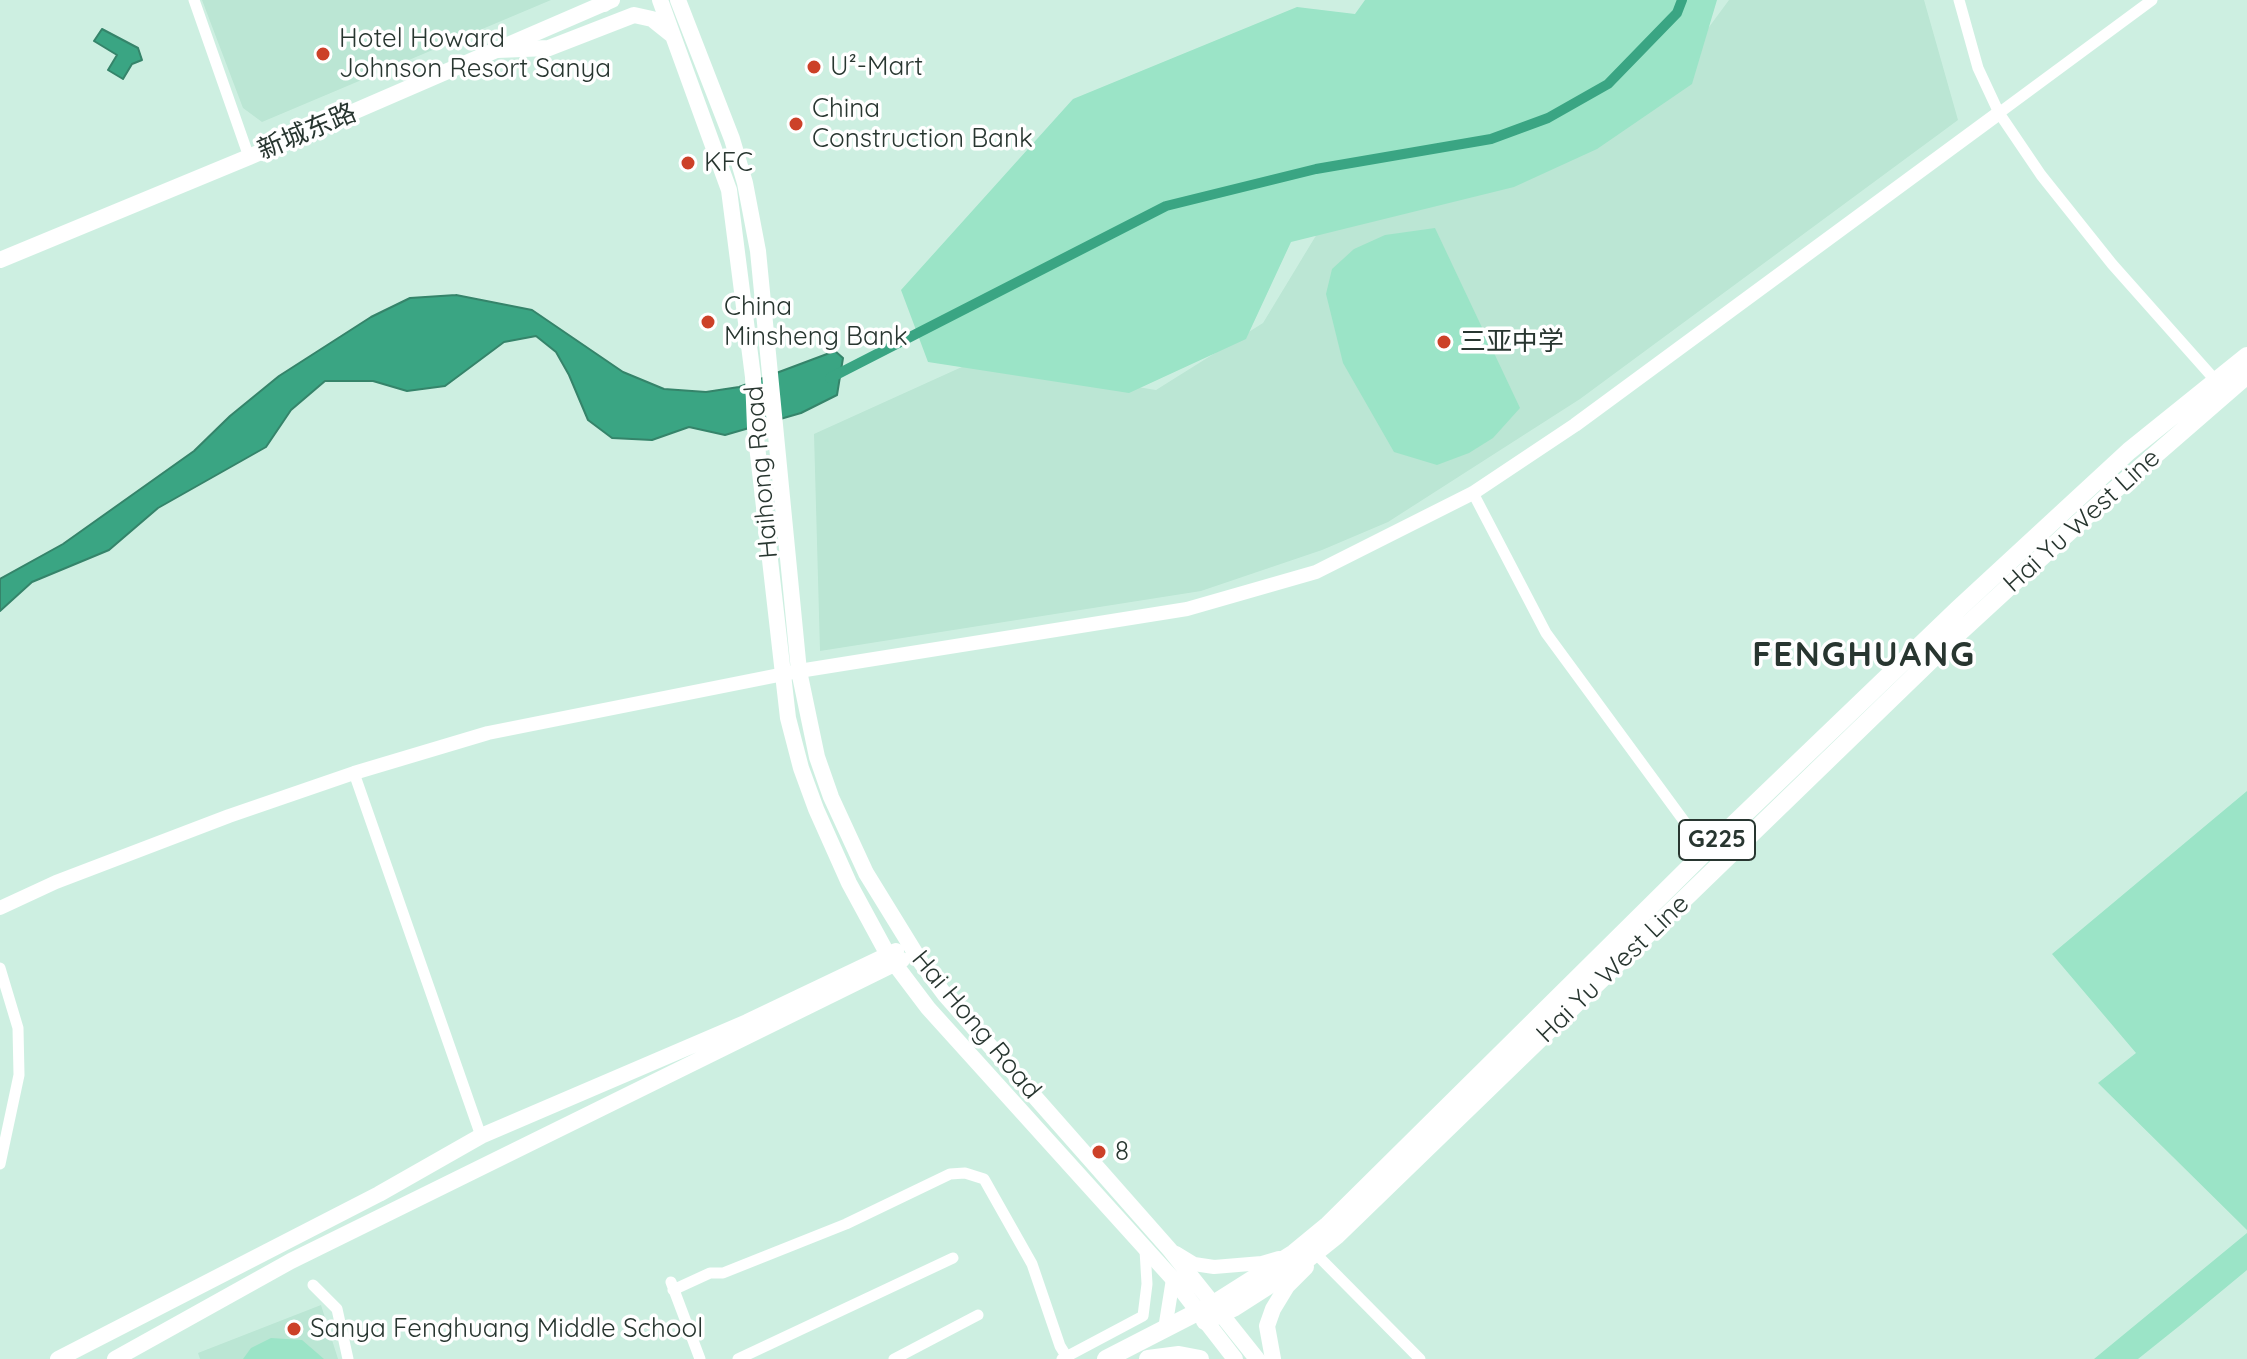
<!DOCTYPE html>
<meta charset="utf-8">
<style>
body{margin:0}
canvas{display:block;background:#cdefe1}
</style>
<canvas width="2247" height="1359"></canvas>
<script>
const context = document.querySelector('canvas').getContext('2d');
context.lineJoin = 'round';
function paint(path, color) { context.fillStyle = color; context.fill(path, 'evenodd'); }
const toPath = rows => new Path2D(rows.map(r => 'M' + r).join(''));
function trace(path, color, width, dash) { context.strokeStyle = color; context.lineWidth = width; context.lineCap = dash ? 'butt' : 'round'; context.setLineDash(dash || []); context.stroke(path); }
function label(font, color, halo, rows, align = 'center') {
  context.font = font + ' Quicksand,"Noto Sans SC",sans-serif'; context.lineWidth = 7; context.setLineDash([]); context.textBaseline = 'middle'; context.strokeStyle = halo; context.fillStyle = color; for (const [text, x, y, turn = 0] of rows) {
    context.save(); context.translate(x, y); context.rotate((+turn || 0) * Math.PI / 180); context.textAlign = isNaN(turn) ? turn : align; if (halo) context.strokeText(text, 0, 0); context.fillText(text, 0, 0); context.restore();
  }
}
const built = toPath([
 [202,0,551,0,262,122,243,108],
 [1729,0,1924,0,1958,120,1580,399,1388,522,1322,550,1201,591,820,651,814,434,975,361,1156,390,1263,323,1326,219,1678,69],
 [321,1305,338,1359,200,1359,198,1353]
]);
const green = toPath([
 [1365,0,1717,0,1692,84,1597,149,1514,187,1291,242,1246,339,1129,393,928,362,901,290,1073,99,1297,7,1355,14],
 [1435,228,1520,408,1493,438,1469,453,1437,465,1394,452,1343,363,1326,294,1332,269,1354,249,1385,235],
 [2247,791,2247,1230,2098,1083,2136,1053,2052,954],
 [2247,1233,2247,1270,2183,1323,2138,1359,2094,1359],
 [271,1338,302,1340,324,1359,243,1359,251,1348]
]);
const water = toPath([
 [102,29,138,48,142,60,132,64,123,79,108,70,117,55,94,41,102,29],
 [456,295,532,310,623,372,664,389,706,392,739,387,835,351,843,358,837,395,801,413,725,435,689,427,652,440,612,438,588,420,569,375,556,352,536,336,504,342,445,386,407,391,373,381,325,381,291,410,266,447,158,508,109,550,32,582,0,611,0,579,63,544,194,451,230,416,279,376,371,317,410,298,456,295]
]);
const canal = toPath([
 [830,378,1166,206,1316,169,1491,139,1548,118,1608,84,1677,13,1682,0]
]);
const minor = toPath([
 [194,0,249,157],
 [1959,0,1978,68,1999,113,2041,175,2112,264,2216,381],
 [1999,113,2152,0],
 [1473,493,1546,633,1706,851],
 [354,773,481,1136],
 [0,968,18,1028,19,1075,0,1164],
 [1317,1255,1420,1359],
 [671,1282,700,1359],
 [313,1285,337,1309,348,1359],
 [673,1290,710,1273,723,1273,846,1224,950,1174,965,1173,984,1179,1032,1264,1060,1346,1068,1359],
 [738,1359,953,1258],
 [894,1359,978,1315],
 [1062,1359,1143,1316,1147,1284,1145,1250]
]);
const tertiary = toPath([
 [0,908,56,882,229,816,354,773,488,733,799,671,1187,609,1316,572,1473,493,1575,425,1999,113],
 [1176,1253,1194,1264,1214,1267,1262,1263,1279,1258],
 [1165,1329,1173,1279]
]);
const secondary = toPath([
 [0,260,249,157,612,0]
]);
const primary = toPath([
 [660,0,729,190,753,377,755,428,788,718,801,768,816,809,849,883,888,955,928,1008,1173,1279,1235,1359],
 [678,0,732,139,745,183,758,251,799,671,817,757,831,797,866,873,922,964,945,995,1170,1250,1257,1359],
 [604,4,608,0],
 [497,50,549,48,634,15,652,19,672,35],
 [58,1359,379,1194,481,1136,747,1022,896,951],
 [115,1359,291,1261,902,960],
 [1273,1359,1267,1326,1273,1309,1287,1286,1306,1267]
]);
const trunk = toPath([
 [1205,1321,1235,1307,1296,1268,1336,1236,1962,630,2109,495,2247,375],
 [1106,1359,1215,1303,1294,1253,1328,1225,1706,851,1958,609,2129,451,2247,356],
 [1148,1359,1179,1355,1200,1359]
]);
const markers = [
 [323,54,8,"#cc4128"],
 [814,67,8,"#cc4128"],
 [796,124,8,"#cc4128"],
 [688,163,8,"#cc4128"],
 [708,322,8,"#cc4128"],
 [1444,342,8,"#cc4128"],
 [1099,1152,8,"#cc4128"],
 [294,1329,8,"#cc4128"]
];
const shields = [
 [1717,840,76]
];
const shieldNames = [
 ["G225",1717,840]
];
const poiNames = [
 ["Hotel Howard",339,39],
 ["Johnson Resort Sanya",339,69],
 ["U²-Mart",830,67],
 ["China",812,109],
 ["Construction Bank",812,139],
 ["KFC",704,163],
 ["China",724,307],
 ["Minsheng Bank",724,337],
 ["三亚中学",1460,342],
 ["8",1115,1152],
 ["Sanya Fenghuang Middle School",310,1329]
];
const streetNames = [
 ["新城东路",307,132,-23],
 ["Haihong Road",762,472,-95],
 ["Hai Yu West Line",2082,521,-42],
 ["Hai Yu West Line",1613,969,-44],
 ["Hai Hong Road",976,1025,50]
];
const districtNames = [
 ["FENGHUANG",1864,656]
];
paint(built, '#bbe6d4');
paint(green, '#9be4c7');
paint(water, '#3aa583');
trace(water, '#35846a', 2);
trace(canal, '#3aa583', 10);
trace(minor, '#fff', 11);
trace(tertiary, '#fff', 14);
trace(secondary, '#fff', 16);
trace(primary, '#fff', 16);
trace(trunk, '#fff', 18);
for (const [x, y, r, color] of markers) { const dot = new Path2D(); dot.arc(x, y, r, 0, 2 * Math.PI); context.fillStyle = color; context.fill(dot); trace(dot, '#fff', 3); }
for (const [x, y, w] of shields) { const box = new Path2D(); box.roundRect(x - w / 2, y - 20, w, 40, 6); context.fillStyle = '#fff'; context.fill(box); trace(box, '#283630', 2); }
label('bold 24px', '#283630', null, shieldNames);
label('26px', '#283630', '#fff', poiNames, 'left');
label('26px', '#283630', '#fff', streetNames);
context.letterSpacing = '2px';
label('bold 34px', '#283630', '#fff', districtNames);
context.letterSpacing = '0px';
</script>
